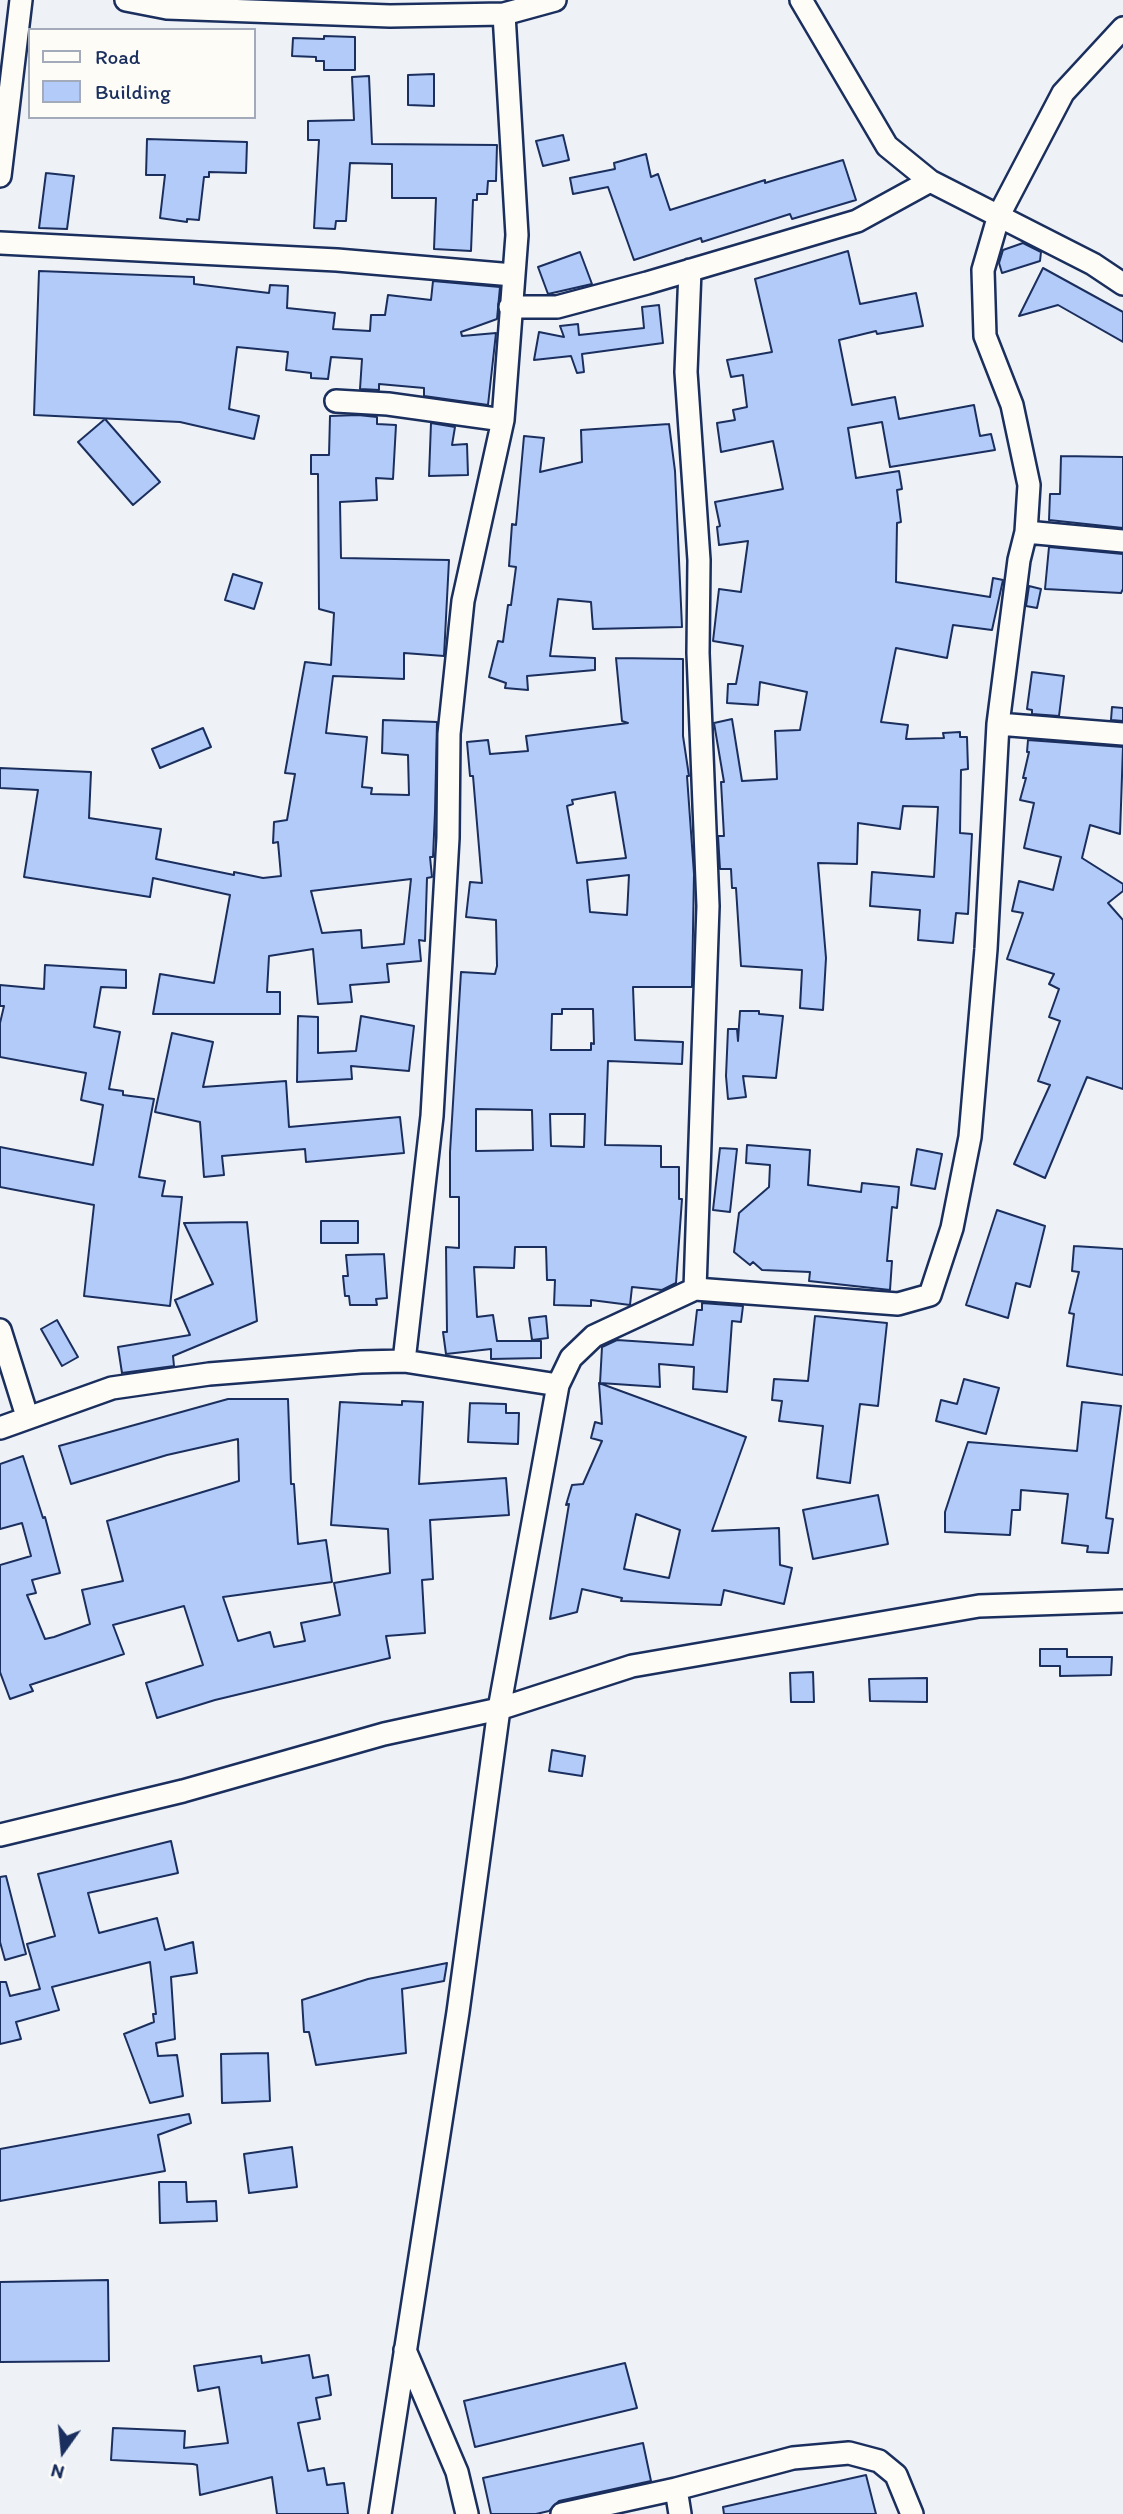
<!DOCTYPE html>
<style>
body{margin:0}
#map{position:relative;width:1123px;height:2514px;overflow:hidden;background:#eef2f7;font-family:Itim,sans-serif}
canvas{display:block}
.legend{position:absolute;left:28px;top:28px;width:228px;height:91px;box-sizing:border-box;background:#fdfcf7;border:2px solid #a3aaba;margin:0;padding:9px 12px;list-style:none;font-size:21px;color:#1b2f5e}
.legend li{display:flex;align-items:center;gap:14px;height:35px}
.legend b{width:35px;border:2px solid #a3aaba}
.north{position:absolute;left:28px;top:2416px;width:70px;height:70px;-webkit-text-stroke:5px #fdfcf7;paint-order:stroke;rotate:195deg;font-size:19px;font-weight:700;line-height:28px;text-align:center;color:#1b2f5e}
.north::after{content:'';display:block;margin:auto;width:24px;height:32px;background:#1b2f5e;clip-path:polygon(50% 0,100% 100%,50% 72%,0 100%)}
</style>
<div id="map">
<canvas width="1123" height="2514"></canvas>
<ul class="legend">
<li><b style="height:9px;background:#fdfcf7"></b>Road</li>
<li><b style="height:19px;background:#b3cbf9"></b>Building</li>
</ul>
<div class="north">N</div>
</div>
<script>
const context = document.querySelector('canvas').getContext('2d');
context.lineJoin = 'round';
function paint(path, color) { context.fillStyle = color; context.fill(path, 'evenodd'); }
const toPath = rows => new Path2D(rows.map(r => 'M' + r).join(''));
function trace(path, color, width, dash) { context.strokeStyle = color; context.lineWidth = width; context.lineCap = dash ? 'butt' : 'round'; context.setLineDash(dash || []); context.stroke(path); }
const building = toPath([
 [324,36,355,37,355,70,324,70,324,61,316,61,316,57,292,56,293,38,324,39,324,36],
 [434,74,434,106,408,105,408,75,434,74],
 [369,76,372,144,497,145,496,181,488,181,487,194,477,194,477,200,473,200,471,251,434,249,436,198,392,198,392,164,350,163,346,221,336,221,335,229,314,228,319,140,308,140,308,121,354,120,352,77,369,76],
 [563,135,569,160,543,166,536,141,563,135],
 [147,139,247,142,246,173,209,172,209,177,204,177,199,220,187,219,187,222,160,218,165,175,146,175,147,139],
 [646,154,651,177,658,174,670,210,765,180,765,183,778,179,843,160,856,200,792,219,790,214,702,242,701,238,634,260,608,187,573,194,570,178,615,169,614,163,646,154],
 [46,173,74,176,67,229,39,228,46,173],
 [1023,243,1041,252,1040,261,1002,273,999,263,1003,250,1023,243],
 [848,251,860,304,916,293,923,326,877,334,876,331,839,340,852,405,895,397,899,419,974,405,980,436,991,434,995,450,890,467,882,422,848,428,856,478,899,471,902,489,897,490,901,522,897,523,896,582,990,597,993,578,1003,580,992,630,953,625,947,658,896,648,881,722,908,725,906,739,944,738,943,733,960,732,960,737,967,737,968,769,961,770,960,833,972,834,968,914,956,913,953,943,918,940,920,910,870,906,872,872,934,877,938,807,903,806,900,829,858,823,857,864,818,863,826,958,823,1010,800,1008,802,970,741,966,736,888,732,888,731,869,720,869,718,836,724,836,721,782,724,782,714,723,732,719,742,781,777,779,775,731,800,730,807,692,760,682,758,705,727,703,728,684,736,684,743,646,713,641,719,589,741,592,748,541,719,545,717,527,720,526,715,502,783,489,773,441,721,452,717,423,735,420,733,410,747,407,743,375,731,377,727,360,772,352,755,279,848,251],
 [580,252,592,284,548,294,538,267,580,252],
 [1043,268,1123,312,1123,342,1058,305,1019,316,1043,268],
 [39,271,194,277,194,284,269,293,270,285,288,286,287,308,335,313,333,329,370,331,371,315,385,315,388,295,431,300,433,281,500,287,497,319,461,332,462,336,496,333,488,405,424,396,424,388,379,384,379,390,360,389,362,359,331,357,328,379,311,378,311,373,286,370,288,352,237,347,229,409,259,416,254,439,180,422,34,415,39,271],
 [659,305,663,343,582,354,584,372,577,373,571,356,534,360,539,332,564,337,560,326,578,324,579,335,644,328,642,307,659,305],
 [358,415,377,417,377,424,396,425,393,479,376,478,377,500,340,502,341,558,449,560,444,656,404,653,404,679,333,676,326,733,367,737,362,787,372,788,371,794,409,795,408,755,382,753,383,720,437,722,435,812,433,857,430,857,432,877,427,878,425,941,419,940,421,961,387,964,389,982,350,985,352,1002,318,1004,313,949,269,956,267,992,280,992,280,1014,153,1014,160,974,214,983,230,895,153,878,150,897,24,877,38,790,0,788,0,768,91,772,89,818,161,829,156,859,234,875,234,872,263,878,281,876,278,842,273,843,274,822,287,820,295,774,285,773,305,662,331,665,334,613,319,609,318,474,311,474,311,455,329,455,330,416,358,415],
 [411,879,404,944,362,948,361,930,322,933,311,891,411,879],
 [105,419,160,482,133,505,78,442,105,419],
 [431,423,455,427,452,445,467,444,468,475,429,476,431,423],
 [669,424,675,471,682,627,593,629,591,602,558,599,550,656,595,658,595,670,527,676,528,690,505,688,506,683,489,677,498,641,503,642,508,605,511,605,516,567,509,566,512,524,516,525,524,436,544,438,540,472,582,462,581,430,669,424],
 [1061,456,1123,457,1123,528,1049,520,1050,494,1060,494,1061,456],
 [1049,547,1123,554,1123,589,1121,593,1045,589,1049,547],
 [233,574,262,583,254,609,225,600,233,574],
 [1029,586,1041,589,1037,608,1026,606,1029,586],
 [616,658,683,659,683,736,689,776,687,776,694,874,692,987,633,987,635,1040,683,1042,682,1064,608,1061,605,1145,661,1146,661,1167,679,1167,679,1199,682,1199,676,1283,662,1290,632,1287,630,1305,591,1300,591,1306,554,1305,555,1280,547,1280,546,1247,515,1247,514,1268,474,1267,477,1317,493,1315,497,1341,541,1341,541,1358,491,1359,491,1349,446,1354,443,1332,447,1332,446,1247,459,1248,459,1197,450,1197,450,1152,461,972,495,974,497,966,496,920,466,917,470,882,482,883,473,776,470,776,467,742,488,740,490,754,528,751,526,736,628,723,622,721,616,658],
 [615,792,626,858,577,863,567,806,573,804,572,800,615,792],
 [629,875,627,915,590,912,587,880,629,875],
 [562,1009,593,1009,594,1044,591,1043,591,1050,551,1050,552,1014,562,1014,562,1009],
 [476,1109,532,1110,533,1150,476,1151,476,1109],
 [550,1114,585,1114,584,1147,551,1146,550,1114],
 [1032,672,1064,676,1059,716,1032,714,1032,710,1027,709,1032,672],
 [1112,707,1123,708,1123,721,1111,720,1112,707],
 [203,728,211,747,160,768,152,749,203,728],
 [1028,740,1123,747,1120,834,1090,825,1082,858,1123,884,1123,891,1108,903,1123,920,1123,1089,1087,1077,1045,1178,1014,1164,1050,1085,1038,1081,1060,1021,1049,1017,1059,989,1049,984,1054,974,1007,959,1023,913,1012,911,1019,881,1053,890,1061,857,1024,848,1034,803,1020,800,1026,778,1023,778,1029,752,1027,752,1028,740],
 [45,965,126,970,126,988,101,987,94,1027,120,1032,109,1089,123,1091,123,1095,154,1099,139,1177,165,1181,162,1196,182,1197,170,1306,84,1296,94,1205,0,1187,0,1147,93,1165,103,1105,81,1100,86,1073,0,1057,0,1023,4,1006,0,1006,0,985,44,989,45,965],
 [740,1011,759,1011,759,1014,783,1016,776,1078,743,1076,746,1097,728,1099,726,1076,728,1029,737,1029,738,1041,740,1011],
 [298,1016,318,1017,318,1053,356,1051,361,1016,414,1026,409,1071,351,1066,352,1079,297,1082,298,1016],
 [172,1033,213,1042,203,1087,286,1081,289,1127,400,1117,404,1153,306,1162,305,1149,222,1156,224,1175,204,1177,200,1122,155,1112,172,1033],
 [747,1145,810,1150,808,1185,861,1192,862,1183,899,1187,897,1208,892,1207,887,1261,892,1261,890,1290,809,1281,810,1272,762,1270,753,1262,750,1265,734,1252,739,1213,769,1187,770,1165,746,1163,747,1145],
 [720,1148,737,1149,730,1212,713,1210,720,1148],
 [917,1149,942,1154,935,1189,911,1185,917,1149],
 [997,1210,1045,1226,1030,1287,1016,1283,1008,1318,966,1305,997,1210],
 [321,1221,358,1221,358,1243,321,1243,321,1221],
 [247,1222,257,1321,173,1356,174,1366,122,1373,118,1347,190,1335,175,1300,213,1284,184,1223,247,1222],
 [1074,1246,1123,1249,1123,1375,1067,1366,1074,1314,1069,1313,1079,1272,1072,1271,1074,1246],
 [384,1254,387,1298,376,1299,377,1305,350,1305,349,1296,345,1296,343,1276,348,1276,346,1255,384,1254],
 [702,1303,743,1306,741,1322,732,1321,727,1392,693,1389,694,1367,659,1364,660,1387,600,1383,602,1347,617,1340,693,1345,697,1310,702,1310,702,1303],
 [546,1316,548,1338,532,1340,529,1318,546,1316],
 [815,1316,887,1323,878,1406,860,1404,850,1483,817,1478,823,1426,779,1421,782,1401,772,1400,774,1379,808,1381,815,1316],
 [57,1320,78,1357,62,1366,41,1329,57,1320],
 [964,1379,999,1388,986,1434,936,1421,941,1400,957,1404,964,1379],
 [599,1383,746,1437,712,1531,779,1528,780,1565,792,1568,784,1604,724,1590,721,1605,621,1601,622,1598,582,1589,577,1612,550,1619,569,1504,566,1505,572,1485,583,1484,602,1441,591,1438,595,1422,602,1424,599,1383],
 [636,1514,680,1530,669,1578,624,1569,636,1514],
 [228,1399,288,1399,291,1484,294,1484,298,1544,326,1540,332,1582,223,1597,238,1641,270,1632,274,1647,305,1641,301,1623,340,1615,334,1583,390,1573,388,1529,331,1525,340,1402,402,1405,402,1401,423,1402,419,1484,506,1478,509,1515,430,1520,433,1579,422,1580,425,1633,386,1636,390,1658,215,1700,157,1718,146,1683,203,1665,184,1606,113,1625,124,1654,30,1685,33,1691,10,1699,0,1672,0,1565,31,1556,22,1523,0,1529,0,1464,23,1456,43,1518,45,1517,60,1573,32,1580,36,1593,27,1595,45,1639,54,1637,90,1624,82,1590,123,1581,107,1521,239,1481,238,1439,167,1455,71,1484,59,1446,228,1399],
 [1082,1402,1121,1406,1106,1518,1113,1519,1108,1553,1087,1552,1088,1546,1062,1543,1068,1494,1021,1490,1020,1510,1012,1510,1010,1535,945,1532,945,1512,968,1442,1077,1451,1082,1402],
 [470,1403,506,1404,506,1413,519,1413,518,1444,468,1442,470,1403],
 [878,1495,888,1544,813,1559,803,1510,878,1495],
 [1040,1649,1067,1649,1067,1657,1112,1657,1111,1675,1060,1676,1060,1666,1040,1666,1040,1649],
 [813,1672,814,1702,791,1702,790,1673,813,1672],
 [927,1678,927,1702,870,1701,869,1679,927,1678],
 [552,1750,585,1756,582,1776,549,1771,552,1750],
 [171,1841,178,1873,88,1893,99,1933,157,1918,165,1950,193,1942,197,1973,171,1977,175,2039,156,2043,158,2056,177,2055,183,2096,150,2103,124,2034,154,2022,153,2014,156,2014,150,1962,52,1987,59,2010,16,2022,21,2039,0,2044,0,1982,6,1982,10,1996,40,1989,27,1944,55,1936,38,1874,171,1841],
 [6,1876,26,1954,5,1960,0,1942,0,1877,6,1876],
 [447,1963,444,1981,402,1989,406,2053,316,2065,309,2032,304,2032,302,2000,368,1979,447,1963],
 [268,2053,270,2101,222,2103,221,2054,268,2053],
 [189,2114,191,2123,158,2135,165,2171,0,2201,0,2149,189,2114],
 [292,2147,297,2187,249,2193,244,2154,292,2147],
 [159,2182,186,2182,187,2202,216,2201,217,2221,160,2223,159,2182],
 [108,2280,109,2361,0,2362,0,2282,108,2280],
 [309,2355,313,2378,328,2375,331,2395,316,2398,320,2419,298,2423,308,2471,324,2468,327,2485,344,2483,348,2514,277,2514,272,2477,200,2495,197,2465,193,2464,111,2460,113,2428,185,2431,184,2448,228,2443,219,2387,198,2391,194,2366,261,2356,262,2363,309,2355],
 [625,2363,637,2408,475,2447,464,2401,625,2363],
 [643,2443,651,2481,559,2501,549,2511,536,2514,491,2514,483,2478,643,2443],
 [866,2475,876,2514,724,2514,723,2507,866,2475]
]);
const minor = toPath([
 [126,0,167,8,390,16,504,14,555,0],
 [801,0,887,146,930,181,1093,264,1123,284],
 [0,176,21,0],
 [0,243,337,260,513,275],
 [690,270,686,372,699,560,698,653,708,906,695,1289],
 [510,307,557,307,647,283,857,221,930,181],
 [336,401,388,404,503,420],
 [1026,532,1123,541],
 [998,724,1123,734],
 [0,1330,27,1416],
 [404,1361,432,1116,448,838,449,734,463,601,503,420,517,235,504,14],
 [0,1428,112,1388,209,1374,361,1362,404,1361,558,1385],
 [0,1835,183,1791,384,1734,499,1709,632,1666,979,1606,1123,1601],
 [405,2350,457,2472,467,2514],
 [676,2489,793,2458,849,2453,879,2461,896,2475,912,2514],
 [380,2514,458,2012,499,1709,558,1385,571,1358,594,1336,695,1289,898,1304,930,1295,952,1228,970,1137,986,949,998,724,1019,560,1026,532,1029,485,1012,405,985,336,983,270,999,215,1063,93,1123,28],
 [562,2514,676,2489,680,2514]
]);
paint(building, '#b3cbf9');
trace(building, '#1b2f5e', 2);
trace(minor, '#1b2f5e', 26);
trace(minor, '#fdfcf7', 21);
</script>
